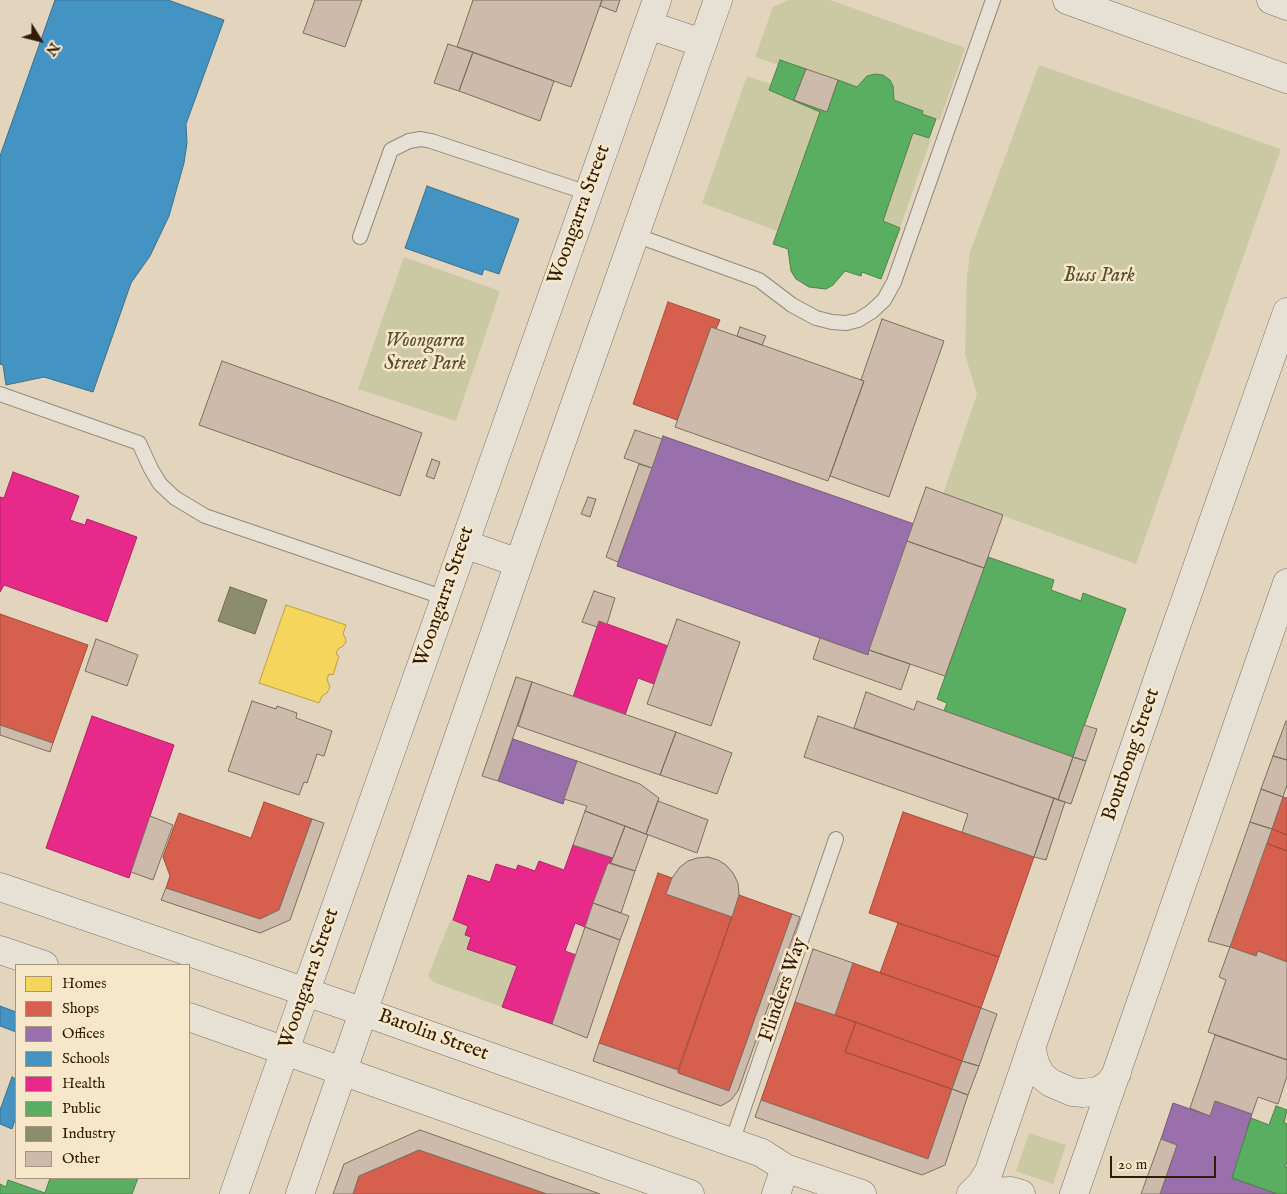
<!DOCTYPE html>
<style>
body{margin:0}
#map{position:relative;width:1287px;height:1194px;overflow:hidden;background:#e3d5bd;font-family:"IM FELL English",serif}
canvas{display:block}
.legend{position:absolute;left:15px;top:964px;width:175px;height:215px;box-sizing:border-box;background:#f7e7ca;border:1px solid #a8967c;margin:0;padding:6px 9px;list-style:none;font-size:15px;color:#311d06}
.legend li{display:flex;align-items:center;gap:10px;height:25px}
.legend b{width:25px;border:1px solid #a8967c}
.north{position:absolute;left:15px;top:15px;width:50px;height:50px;-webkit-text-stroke:4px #f7e7ca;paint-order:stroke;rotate:126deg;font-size:14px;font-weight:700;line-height:20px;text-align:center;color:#311d06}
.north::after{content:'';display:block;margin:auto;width:18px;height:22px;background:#311d06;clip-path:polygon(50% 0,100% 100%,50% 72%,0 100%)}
.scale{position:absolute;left:1110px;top:1156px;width:106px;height:22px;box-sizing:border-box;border:2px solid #311d06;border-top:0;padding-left:6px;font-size:15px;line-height:18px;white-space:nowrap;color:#311d06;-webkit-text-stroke:4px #f7e7ca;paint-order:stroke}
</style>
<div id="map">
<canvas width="1287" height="1194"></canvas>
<ul class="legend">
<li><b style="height:14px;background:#f6d55c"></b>Homes</li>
<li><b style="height:14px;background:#d6604d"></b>Shops</li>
<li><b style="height:14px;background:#9970ab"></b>Offices</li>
<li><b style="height:14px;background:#4393c3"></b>Schools</li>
<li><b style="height:14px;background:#e7298a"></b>Health</li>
<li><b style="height:14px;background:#5aae61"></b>Public</li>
<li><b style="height:14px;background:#8c8c6e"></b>Industry</li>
<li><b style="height:14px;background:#cebaab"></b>Other</li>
</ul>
<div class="north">N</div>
<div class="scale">20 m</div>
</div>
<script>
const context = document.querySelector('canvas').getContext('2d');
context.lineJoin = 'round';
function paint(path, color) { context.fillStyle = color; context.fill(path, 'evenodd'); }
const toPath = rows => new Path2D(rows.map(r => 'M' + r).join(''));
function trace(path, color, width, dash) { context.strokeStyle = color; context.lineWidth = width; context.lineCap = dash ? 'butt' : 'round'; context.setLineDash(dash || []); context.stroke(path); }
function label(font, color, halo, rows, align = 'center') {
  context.font = font + ' "IM FELL English",serif'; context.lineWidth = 5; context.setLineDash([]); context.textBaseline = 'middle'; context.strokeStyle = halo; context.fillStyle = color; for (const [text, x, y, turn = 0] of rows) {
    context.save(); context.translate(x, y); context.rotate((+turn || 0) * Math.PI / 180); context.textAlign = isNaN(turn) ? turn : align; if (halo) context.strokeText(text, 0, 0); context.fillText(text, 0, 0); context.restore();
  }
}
const green = toPath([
 [788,0,830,0,965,48,940,120,922,114,923,111,894,100,893,86,890,80,883,75,875,74,867,76,857,87,780,60,778,65,755,57,773,7],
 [1039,65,1281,149,1136,564,943,494,977,394,965,355,967,278,970,252],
 [747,76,771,84,769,90,820,112,777,231,702,203],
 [913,133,931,139,900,228,883,221],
 [404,257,500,291,456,421,358,389],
 [451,919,468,926,471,937,467,949,517,966,502,1007,433,982,428,976],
 [1029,1133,1066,1145,1053,1184,1016,1171]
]);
const homes = toPath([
 [286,605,346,625,343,634,345,637,346,642,343,646,338,649,336,654,339,656,333,675,329,674,327,679,330,687,327,693,322,696,319,703,259,683,286,605]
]);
const shops = toPath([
 [668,302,720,320,716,329,711,327,677,420,633,404,668,302],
 [0,614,88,645,53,743,0,725,0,614],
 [1283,797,1287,798,1287,835,1272,829,1283,797],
 [264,802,312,819,279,910,260,919,166,888,170,876,163,857,179,813,251,838,264,802],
 [903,812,1034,857,999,957,869,913,903,812],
 [1272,829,1287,835,1287,851,1266,843,1272,829],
 [1266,843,1287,851,1287,962,1258,951,1256,956,1230,947,1266,843],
 [658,873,672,878,666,894,732,917,678,1070,599,1043,658,873],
 [739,895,792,914,729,1091,678,1073,739,895],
 [898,923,999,957,981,1008,880,973,898,923],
 [853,963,981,1008,962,1061,835,1015,853,963],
 [795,1002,856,1022,845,1052,952,1089,928,1159,761,1100,795,1002],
 [856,1022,962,1061,952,1089,845,1052,856,1022],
 [419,1150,547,1194,353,1194,359,1176,419,1150]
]);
const offices = toPath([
 [663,436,914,524,868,655,617,566,663,436],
 [513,739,577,761,563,804,498,781,513,739],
 [1215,1101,1252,1114,1247,1129,1249,1130,1232,1178,1278,1194,1160,1194,1177,1145,1161,1139,1173,1103,1210,1116,1215,1101]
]);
const schools = toPath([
 [55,0,168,0,224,20,186,124,187,143,184,163,169,216,150,256,131,283,93,392,44,377,6,385,3,365,0,364,0,156,55,0],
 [427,186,519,219,499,274,484,269,482,275,405,248,427,186],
 [0,1006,16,1012,16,1032,0,1026,0,1006],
 [12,1077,16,1079,16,1117,12,1129,0,1124,0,1110,12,1077]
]);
const health = toPath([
 [13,472,79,496,70,520,85,525,87,519,137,537,107,622,4,585,0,592,0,497,4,498,13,472],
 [599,621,668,646,654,684,638,678,625,715,573,697,599,621],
 [92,716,174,745,129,878,46,848,92,716],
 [573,845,613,858,611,863,608,863,585,927,575,923,565,951,576,955,552,1024,502,1007,517,966,467,949,471,937,465,935,468,926,453,920,468,875,490,882,496,864,516,870,518,865,535,871,539,861,564,870,573,845]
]);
const public = toPath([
 [780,60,806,69,794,100,827,112,838,80,857,87,867,76,875,74,883,75,890,80,893,86,894,100,923,111,922,114,936,119,929,138,913,133,883,221,900,228,881,279,862,272,861,276,845,271,833,285,826,289,809,287,796,279,791,271,788,249,773,244,820,112,769,90,780,60],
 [988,557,1054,580,1051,590,1081,601,1083,593,1126,609,1073,757,944,711,947,703,937,699,988,557],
 [1276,1106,1287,1110,1284,1123,1287,1124,1287,1162,1285,1167,1287,1167,1287,1194,1278,1194,1232,1178,1251,1118,1269,1125,1276,1106],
 [50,1178,138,1178,132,1194,0,1194,0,1184,6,1187,8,1180,45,1193,50,1178]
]);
const industry = toPath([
 [230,587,267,600,255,634,218,621,230,587]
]);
const building = toPath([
 [315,0,362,0,345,47,303,33,315,0],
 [473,0,602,0,571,87,457,47,473,0],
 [602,0,620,0,616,12,600,6,602,0],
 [448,44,473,52,459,91,434,83,448,44],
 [473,52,554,81,540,121,459,91,473,52],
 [806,69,838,80,827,112,794,100,806,69],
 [882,319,944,341,889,497,830,476,864,381,861,380,882,319],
 [711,327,864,381,828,481,675,427,711,327],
 [740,327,766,336,762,345,737,336,740,327],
 [222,361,422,433,400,496,199,425,222,361],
 [635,430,662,439,652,468,624,458,635,430],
 [432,459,440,462,434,479,426,476,432,459],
 [639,464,652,468,618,562,606,557,639,464],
 [926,487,1003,515,984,568,907,541,926,487],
 [588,497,596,499,590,517,581,514,588,497],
 [907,541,984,568,945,676,869,650,907,541],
 [594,591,615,598,607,624,599,621,597,627,582,622,594,591],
 [677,619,740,642,711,726,647,704,677,619],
 [820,638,868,655,869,650,910,664,901,690,813,659,820,638],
 [96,639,138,655,127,686,85,671,96,639],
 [516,677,532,682,498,781,482,776,516,677],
 [532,682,676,732,660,775,518,726,532,682],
 [866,692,914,710,917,701,1073,757,1058,800,854,728,866,692],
 [252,701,276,709,277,706,297,713,296,718,332,731,324,756,317,754,307,783,304,782,299,795,228,771,252,701],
 [818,716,1054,798,1034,857,962,832,968,814,804,757,818,716],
 [1286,721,1287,722,1287,760,1273,756,1286,721],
 [0,725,53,743,50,752,0,735,0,725],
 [1084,725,1097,729,1086,761,1073,757,1084,725],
 [676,732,732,753,717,794,660,775,676,732],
 [1273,756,1287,760,1287,785,1283,797,1261,789,1273,756],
 [1073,757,1086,761,1071,804,1058,800,1073,757],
 [577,761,640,784,659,798,646,834,585,811,587,806,564,799,577,761],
 [1261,789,1283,797,1272,829,1250,822,1261,789],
 [1054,798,1065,802,1046,860,1034,857,1054,798],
 [658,801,708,820,697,853,646,834,658,801],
 [585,811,625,826,613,858,573,845,585,811],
 [150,816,173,825,153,880,131,872,150,816],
 [312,819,324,823,290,920,260,933,161,900,166,888,260,919,279,910,312,819],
 [1250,822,1272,829,1230,947,1208,941,1250,822],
 [625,826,648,835,635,871,611,863,625,826],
 [708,857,718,860,726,865,733,873,738,883,739,895,732,917,666,894,672,878,680,867,688,861,697,858,708,857],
 [608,863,635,871,621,913,593,903,608,863],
 [593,903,629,916,620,940,585,927,593,903],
 [792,914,800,917,738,1091,731,1100,721,1106,593,1061,599,1043,678,1070,678,1073,729,1091,792,914],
 [585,927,620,940,587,1038,552,1024,585,927],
 [1230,947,1256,956,1258,951,1287,962,1287,1060,1208,1032,1226,980,1219,977,1230,947],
 [813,949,853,963,835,1015,795,1002,813,949],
 [981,1008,997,1014,979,1066,962,1061,981,1008],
 [1215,1035,1287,1060,1287,1076,1278,1104,1258,1097,1252,1114,1215,1101,1210,1116,1190,1108,1215,1035],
 [962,1061,979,1066,968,1095,952,1089,962,1061],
 [952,1089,968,1095,945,1165,922,1175,755,1117,761,1100,928,1159,952,1089],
 [420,1130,600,1194,547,1194,419,1150,359,1176,353,1194,333,1194,344,1164,420,1130],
 [1161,1139,1177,1145,1160,1194,1141,1194,1161,1139]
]);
const lane = toPath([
 [635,235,759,280,792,305,816,318,832,322,846,323,858,320,871,312,884,300,894,282,993,0],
 [360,237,391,150,409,141,421,139,431,141,588,193],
 [0,394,139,443,151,469,160,484,175,498,205,516,445,598],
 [732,1142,836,839]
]);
const secondary = toPath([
 [1067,0,1287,79],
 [1271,0,1287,6],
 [648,25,702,43],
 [464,544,519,563],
 [0,887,364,1012,762,1153,785,1168,862,1194],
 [0,950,44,965],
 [189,1017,690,1194],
 [1031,1047,1035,1063,1041,1075,1051,1083,1072,1092,1083,1093,1098,1091,1109,1084,1117,1073],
 [234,1194,657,0],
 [300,1194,522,554,718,0],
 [776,1194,785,1168],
 [971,1194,981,1184,989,1171,1165,658,1287,312],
 [981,1194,988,1192,1011,1191,1021,1194],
 [1074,1194,1287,583]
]);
const streetNames = [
 ["Woongarra Street",580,215,-70],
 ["Woongarra Street",445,597,-71],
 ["Bourbong Street",1132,755,-71],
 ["Woongarra Street",310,979,-71],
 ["Flinders Way",784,990,-71],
 ["Barolin Street",433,1036,20]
];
const parkNames = [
 ["Buss Park",1099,277],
 ["Woongarra",425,342],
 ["Street Park",425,365]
];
paint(green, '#cbc9a3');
paint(homes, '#f6d55c');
trace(homes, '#bb9e42', 1);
paint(shops, '#d6604d');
trace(shops, '#a44c38', 1);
paint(offices, '#9970ab');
trace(offices, '#7a577a', 1);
paint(schools, '#4393c3');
trace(schools, '#3e708a', 1);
paint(health, '#e7298a');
trace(health, '#b02562', 1);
paint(public, '#5aae61');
trace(public, '#4e8246', 1);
paint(industry, '#8c8c6e');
trace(industry, '#716b4f', 1);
paint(building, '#cebaab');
trace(building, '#796f60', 1);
trace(lane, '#938978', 16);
trace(secondary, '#796f60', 29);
trace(lane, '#e7e1d5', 14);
trace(secondary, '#e7e1d5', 28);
label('20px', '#311d06', '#f7e7ca', streetNames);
label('italic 20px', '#594e2e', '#f7e7ca', parkNames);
</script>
